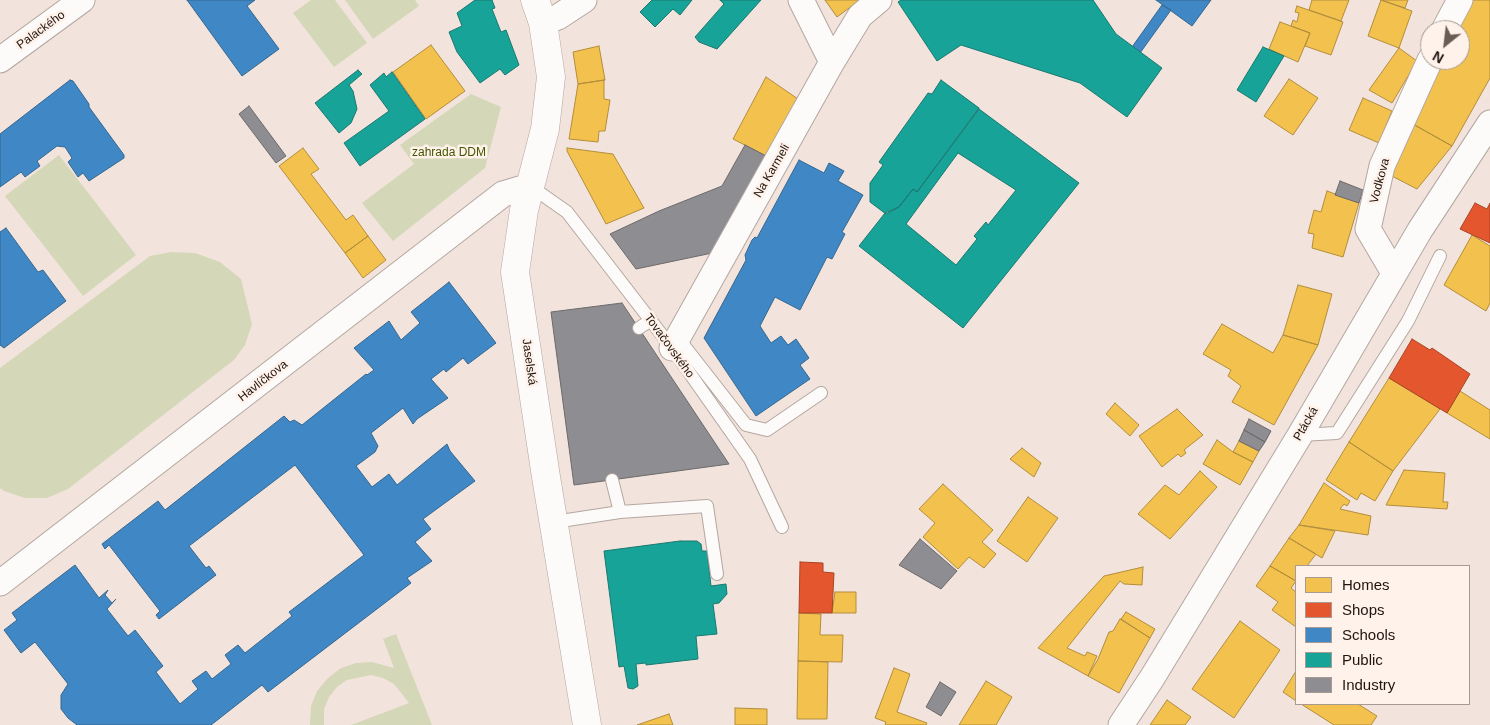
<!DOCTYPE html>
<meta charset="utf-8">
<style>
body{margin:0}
#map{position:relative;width:1490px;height:725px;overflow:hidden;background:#f2e4dc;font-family:Arial,sans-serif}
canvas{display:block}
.legend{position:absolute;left:1295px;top:565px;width:175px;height:140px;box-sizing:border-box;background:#fff2ea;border:1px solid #a69a92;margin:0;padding:6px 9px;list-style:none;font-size:15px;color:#20150e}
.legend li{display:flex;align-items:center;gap:10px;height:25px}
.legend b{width:25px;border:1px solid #a69a92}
.north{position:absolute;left:1420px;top:20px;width:50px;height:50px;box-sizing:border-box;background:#fff2ea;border:1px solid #a69a92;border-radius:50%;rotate:209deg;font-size:14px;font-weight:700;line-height:20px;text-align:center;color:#20150e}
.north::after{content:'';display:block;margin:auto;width:18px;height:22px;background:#6a5d56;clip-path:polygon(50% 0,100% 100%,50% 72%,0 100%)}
</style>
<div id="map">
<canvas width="1490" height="725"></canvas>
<ul class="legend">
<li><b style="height:14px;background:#f2c14e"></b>Homes</li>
<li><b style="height:14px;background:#e4572e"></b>Shops</li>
<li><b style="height:14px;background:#3f88c5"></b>Schools</li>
<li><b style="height:14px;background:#17a398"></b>Public</li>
<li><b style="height:14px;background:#8d8d92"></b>Industry</li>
</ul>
<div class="north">N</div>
</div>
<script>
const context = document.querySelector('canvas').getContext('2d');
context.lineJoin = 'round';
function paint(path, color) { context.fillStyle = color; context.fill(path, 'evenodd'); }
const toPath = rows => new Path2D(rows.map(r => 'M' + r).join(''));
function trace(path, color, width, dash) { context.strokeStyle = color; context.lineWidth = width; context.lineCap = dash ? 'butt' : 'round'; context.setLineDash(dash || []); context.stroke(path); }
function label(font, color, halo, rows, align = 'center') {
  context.font = font + ' Arial,sans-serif'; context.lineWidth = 5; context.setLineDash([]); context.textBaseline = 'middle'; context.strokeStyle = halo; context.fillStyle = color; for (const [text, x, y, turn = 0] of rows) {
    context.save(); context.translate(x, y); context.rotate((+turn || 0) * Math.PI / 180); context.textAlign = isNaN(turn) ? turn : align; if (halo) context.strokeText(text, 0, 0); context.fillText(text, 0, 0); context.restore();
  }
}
const green = toPath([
 [311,0,335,0,367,43,334,67,293,13],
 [345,0,415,0,419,6,373,39],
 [471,94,501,107,485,168,393,241,362,203,414,164,400,145],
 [59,155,136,255,83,296,5,196],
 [171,252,195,253,220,262,241,279,252,324,245,345,234,360,68,489,47,498,25,498,4,491,0,488,0,368,150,256],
 [396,634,432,725,351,725,409,703,394,684,383,678,371,675,347,680,337,687,329,697,324,709,324,725,310,725,311,706,317,691,328,678,341,668,356,663,372,662,394,668,383,639]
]);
const homes = toPath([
 [825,0,860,0,837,17,825,0],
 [1312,0,1349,0,1341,21,1309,10,1312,0],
 [1381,0,1412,11,1399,48,1368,36,1381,0],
 [1381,0,1408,0,1405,8,1381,0],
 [1473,0,1490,0,1490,78,1452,146,1411,123,1443,60,1460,60,1460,30,1458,30,1473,0],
 [1297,6,1343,22,1331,55,1305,46,1310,33,1291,26,1293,20,1297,22,1299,13,1295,12,1297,6],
 [1280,22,1310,33,1298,62,1269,49,1280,22],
 [431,45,465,91,426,119,393,72,431,45],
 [599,46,605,80,578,84,573,52,599,46],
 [1399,48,1417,61,1392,103,1369,90,1399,48],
 [766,77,798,99,770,158,733,139,766,77],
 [1289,79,1318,98,1293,135,1264,116,1289,79],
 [604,80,604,99,610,100,605,131,599,131,598,142,569,139,578,84,604,80],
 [1363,98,1392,111,1379,143,1349,130,1363,98],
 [1411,123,1452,146,1417,189,1388,174,1411,123],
 [303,148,319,169,311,174,346,220,353,215,368,236,345,253,279,166,303,148],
 [567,148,613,154,644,208,606,224,567,151,567,148],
 [1327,191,1359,203,1343,257,1312,248,1314,234,1308,233,1314,210,1321,212,1327,191],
 [1472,235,1490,246,1490,303,1486,311,1444,285,1472,235],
 [368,236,386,260,363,278,345,253,368,236],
 [1298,285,1332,294,1318,345,1283,335,1298,285],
 [1222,324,1273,353,1283,335,1318,345,1274,425,1232,402,1241,386,1228,376,1231,370,1203,354,1222,324],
 [1389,378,1440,409,1393,471,1349,442,1389,378],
 [1460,391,1490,410,1490,439,1447,413,1460,391],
 [1115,403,1139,425,1130,436,1106,414,1115,403],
 [1177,409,1203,435,1184,450,1186,453,1181,457,1178,454,1162,467,1139,436,1177,409],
 [1217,440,1233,452,1253,462,1240,485,1203,464,1217,440],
 [1239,441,1259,451,1253,462,1233,452,1239,441],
 [1349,442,1393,471,1375,501,1361,493,1357,500,1326,480,1349,442],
 [1022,448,1041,463,1034,477,1010,459,1022,448],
 [1404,470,1445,473,1443,502,1448,502,1447,509,1386,505,1404,470],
 [1200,471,1217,487,1170,539,1138,514,1165,485,1179,495,1200,471],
 [1324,483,1350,501,1347,506,1344,504,1340,509,1371,516,1368,535,1299,525,1324,483],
 [943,484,993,530,982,542,996,554,984,568,969,557,958,569,923,537,935,523,919,509,943,484],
 [1028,497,1058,518,1027,562,997,541,1028,497],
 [1299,525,1335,531,1322,558,1289,538,1299,525],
 [1289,538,1316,554,1307,566,1296,566,1296,581,1270,566,1289,538],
 [1270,566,1296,581,1291,588,1296,592,1296,627,1272,610,1278,602,1256,586,1270,566],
 [1143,567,1142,585,1124,584,1120,581,1067,648,1085,656,1087,652,1097,656,1088,676,1038,648,1104,576,1143,567],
 [835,592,856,592,856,613,832,613,835,592],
 [1126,612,1155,629,1150,638,1121,619,1126,612],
 [799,613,821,614,820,635,843,635,842,662,798,661,799,613],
 [1120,619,1150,638,1119,693,1088,676,1098,659,1109,632,1113,631,1120,619],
 [1240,621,1280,650,1234,718,1192,689,1240,621],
 [798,661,828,662,827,719,797,719,798,661],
 [894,668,910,674,897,712,927,723,926,725,885,725,886,722,875,718,894,668],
 [1296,671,1296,701,1283,692,1296,671],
 [986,681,1012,697,996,725,959,725,986,681],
 [1167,700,1191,717,1185,725,1150,725,1167,700],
 [1301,704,1358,704,1377,716,1371,725,1334,725,1301,704],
 [735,708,767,709,767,725,735,725,735,708],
 [669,714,673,725,637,725,669,714]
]);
const shops = toPath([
 [1475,203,1487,209,1490,203,1490,243,1460,229,1475,203],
 [1412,339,1430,350,1432,348,1470,374,1447,413,1389,378,1412,339],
 [800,562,823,563,823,572,834,573,832,613,799,613,800,562]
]);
const schools = toPath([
 [187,0,255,0,247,6,279,49,242,76,187,0],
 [1156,0,1211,0,1192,26,1156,0],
 [1162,5,1171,10,1140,53,1132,47,1162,5],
 [70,80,73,81,89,104,89,107,124,155,124,158,89,181,83,173,78,177,68,162,72,158,65,147,57,146,37,161,40,166,25,177,21,172,0,187,0,134,70,80],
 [799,160,824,173,829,163,844,171,838,181,863,195,842,232,845,234,832,259,827,257,800,310,775,297,760,326,771,343,781,336,788,345,796,339,809,358,800,365,810,379,756,416,704,338,746,260,745,255,752,240,755,237,757,238,799,160],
 [6,228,38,272,43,270,66,301,4,348,0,345,0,232,6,228],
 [449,282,496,343,468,364,463,358,446,372,444,369,431,379,448,398,417,419,413,424,403,408,371,433,378,446,375,452,356,466,372,487,389,474,397,485,447,444,450,451,475,481,423,519,431,529,415,542,432,561,407,578,411,583,268,692,262,685,211,725,77,725,68,718,61,709,61,695,68,684,35,642,21,653,4,630,17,620,12,613,75,565,99,598,108,590,105,595,112,603,116,599,107,609,128,636,135,630,163,666,156,672,180,704,198,689,192,681,206,671,212,679,231,664,225,655,238,645,245,653,292,616,289,612,364,555,295,465,189,546,206,568,209,566,216,575,159,619,156,615,160,611,109,545,105,549,102,544,158,501,165,510,284,416,290,422,294,420,302,425,366,374,367,375,374,370,354,348,389,321,401,340,420,323,411,312,449,282]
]);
const public = toPath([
 [475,0,492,0,495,8,492,9,501,32,506,30,519,65,505,75,500,69,480,83,457,52,449,32,462,26,457,13,475,0],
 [652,0,692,0,680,15,673,9,655,27,640,12,652,0],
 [720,0,761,0,717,49,699,42,695,37,724,4,720,0],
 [901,0,1093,0,1116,34,1162,68,1127,117,1080,83,961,45,937,61,898,2,901,0],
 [1263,47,1284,56,1256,102,1237,90,1263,47],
 [358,70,362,74,349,85,353,91,357,109,351,123,339,133,315,103,358,70],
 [392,72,425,119,360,166,344,143,389,111,370,85,384,73,386,77,392,72],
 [941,80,979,108,917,192,913,189,899,207,886,214,870,202,870,183,883,165,879,162,928,93,932,94,941,80],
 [979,109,1079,183,963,328,859,246,885,213,899,207,913,189,917,192,979,109],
 [958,153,1016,190,988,225,986,222,974,236,977,239,956,265,906,224,958,153],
 [680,541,697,541,701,544,702,551,707,551,711,586,726,584,727,594,719,603,713,604,717,634,696,636,698,659,646,665,646,663,636,664,638,686,633,689,628,688,624,666,619,667,604,551,680,541]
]);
const industry = toPath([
 [249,106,286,156,276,163,239,114,249,106],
 [745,145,770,158,717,252,636,269,610,234,659,211,722,186,745,145],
 [1340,181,1363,190,1359,203,1335,195,1340,181],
 [622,303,729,464,574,485,551,312,622,303],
 [1249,419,1271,431,1265,442,1244,430,1249,419],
 [1244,430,1265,442,1259,451,1239,441,1244,430],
 [920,539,957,571,941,589,899,565,920,539],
 [940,682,956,692,941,716,926,707,940,682]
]);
const lane = toPath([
 [530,186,567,212,672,348,750,459,782,527],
 [639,328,651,320],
 [678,338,746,425,767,430,821,393],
 [1300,435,1337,433,1408,321,1440,256],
 [612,480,620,512],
 [554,522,620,512,707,506,717,574]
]);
const street = toPath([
 [801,0,832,62],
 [543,23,558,17,584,0],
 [1444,30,1460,0],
 [0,60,82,0],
 [1394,273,1368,229,1382,166,1430,60],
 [672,348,832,62,860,16,879,0],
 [0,583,503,194,530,186],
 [1121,725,1152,678,1300,435,1420,230,1490,123]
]);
const secondary = toPath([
 [535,0,543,23,551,77,545,129,524,210,515,272,546,477,587,725]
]);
const streetNames = [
 ["Palackého",41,30,-36],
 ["Na Karmeli",772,171,-60],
 ["Vodkova",1380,181,-75],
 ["Tovačovského",669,346,54],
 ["Jaselská",529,362,82],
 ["Havlíčkova",263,381,-38],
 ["Ptácká",1306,424,-60]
];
const parkNames = [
 ["zahrada DDM",449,153]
];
paint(green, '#d4d7b8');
paint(homes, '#f2c14e');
trace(homes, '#b38d3b', 1);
paint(shops, '#e4572e');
trace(shops, '#a94324', 1);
paint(schools, '#3f88c5');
trace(schools, '#36668e', 1);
paint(public, '#17a398');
trace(public, '#1a786f', 1);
paint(industry, '#8d8d92');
trace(industry, '#6c696a', 1);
trace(lane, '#b3a7a0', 14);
trace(street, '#b3a7a0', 27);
trace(secondary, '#b3a7a0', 29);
trace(lane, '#fdfbfa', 12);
trace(street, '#fdfbfa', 25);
trace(secondary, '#fdfbfa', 28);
label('12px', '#20150e', '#fff2ea', streetNames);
label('12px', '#435700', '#fff2ea', parkNames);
</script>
